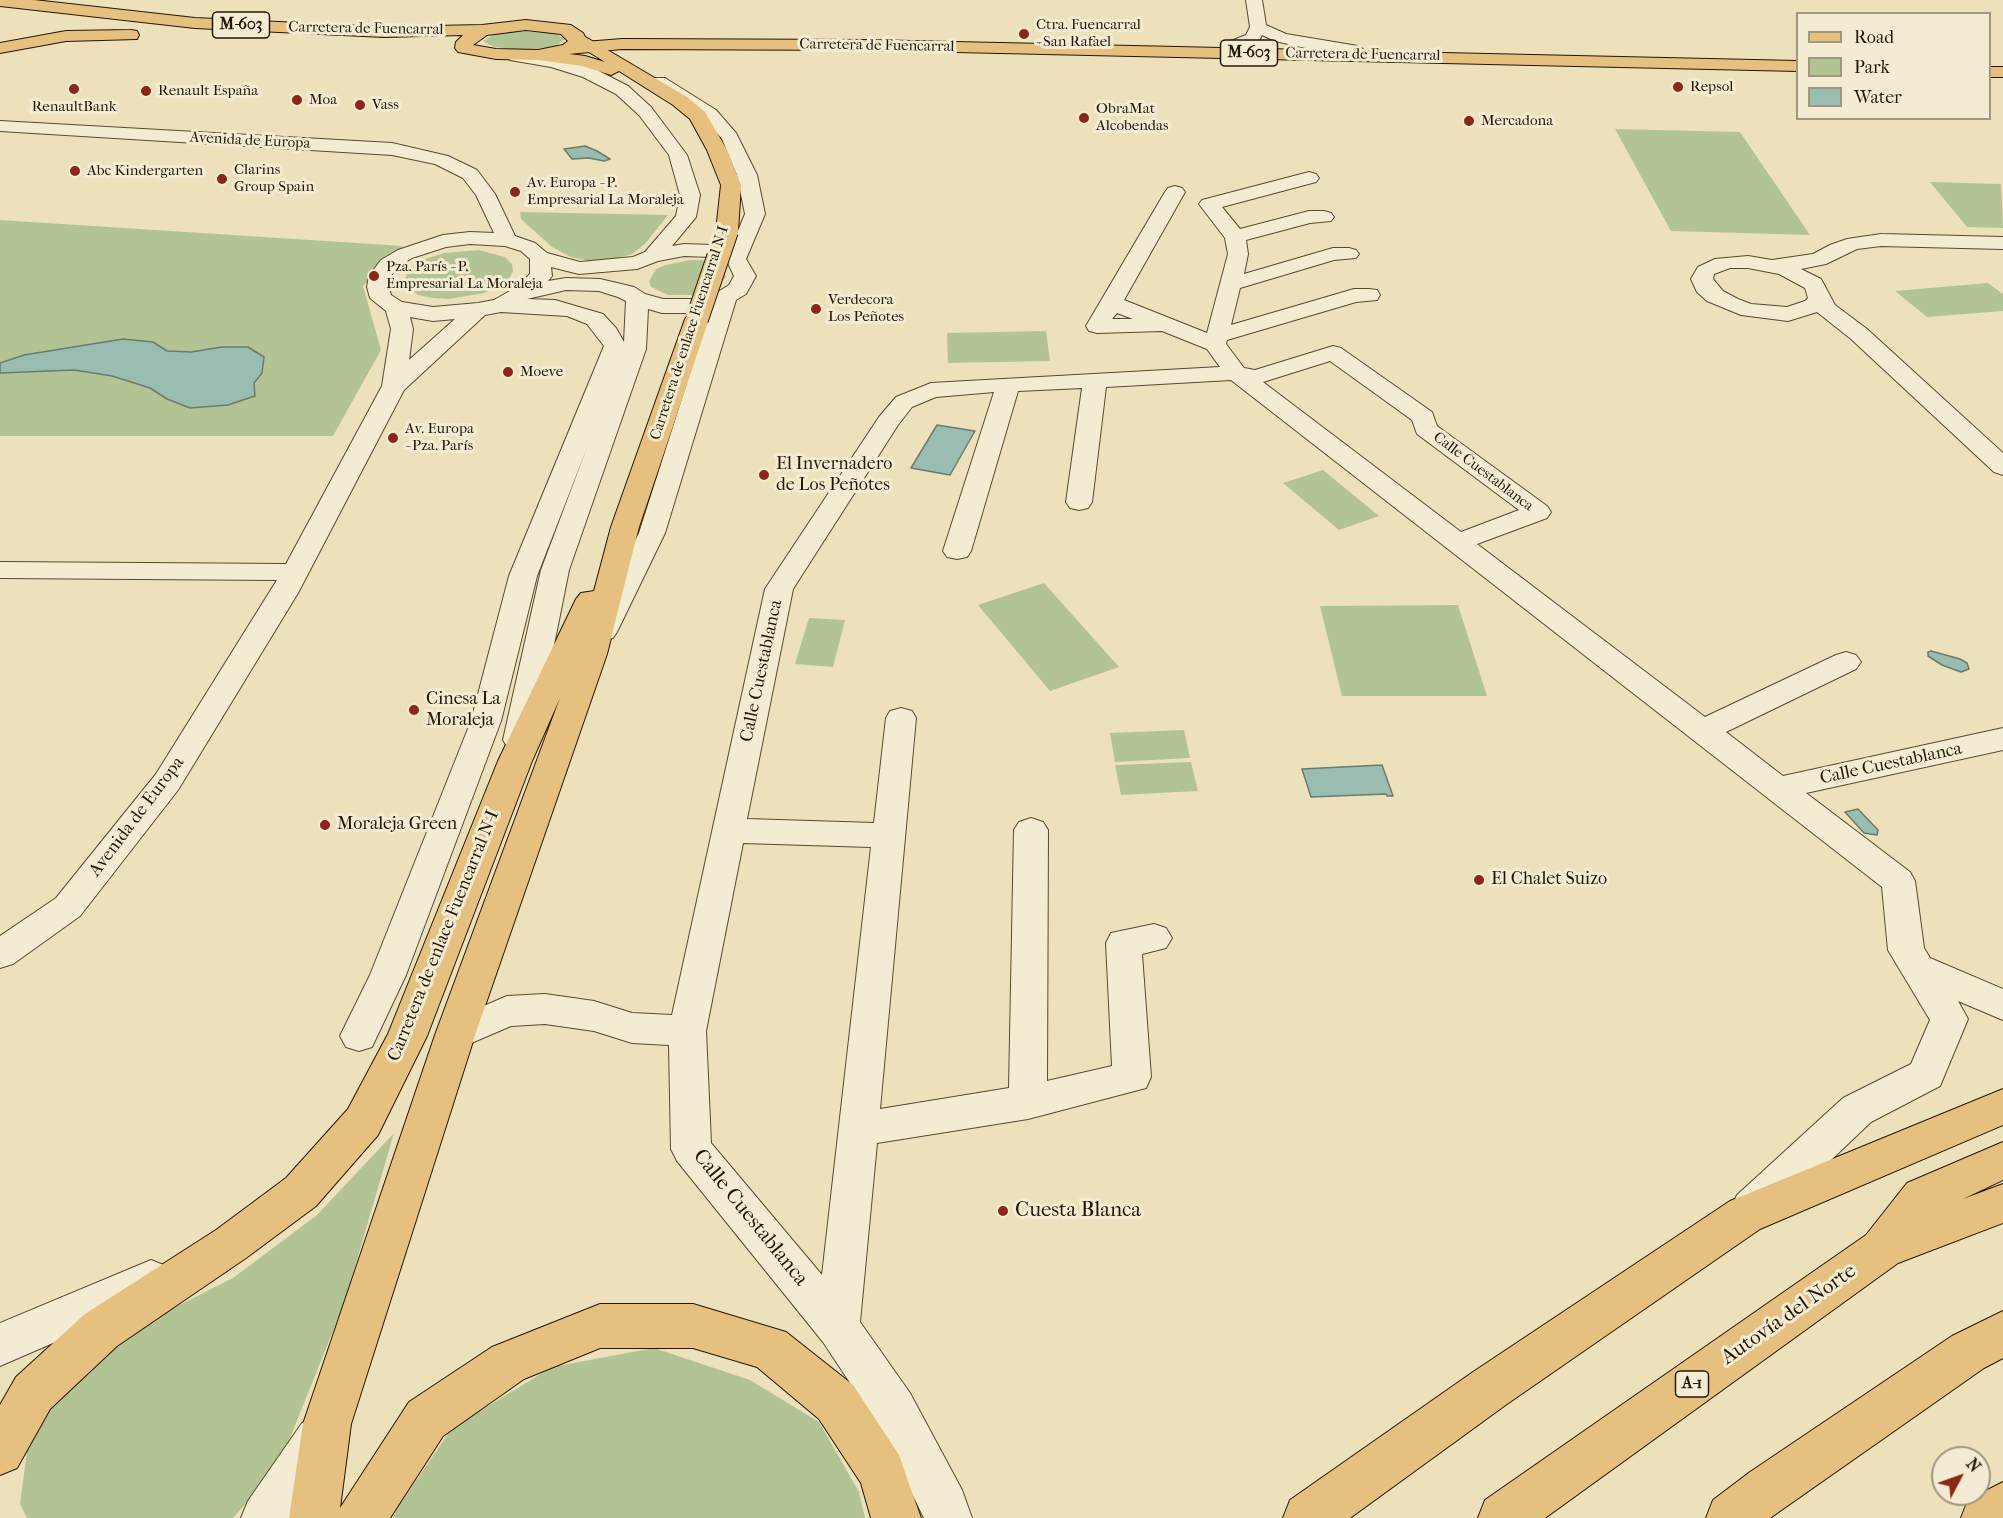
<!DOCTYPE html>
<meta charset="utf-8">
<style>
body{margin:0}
#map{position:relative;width:2003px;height:1518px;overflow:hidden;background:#ede1bc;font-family:"IM FELL French Canon",serif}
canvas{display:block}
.legend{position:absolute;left:1796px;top:12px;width:195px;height:108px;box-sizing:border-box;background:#f3ecd3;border:2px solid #a19680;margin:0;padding:8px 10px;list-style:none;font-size:18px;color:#251604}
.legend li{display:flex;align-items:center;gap:12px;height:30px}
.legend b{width:30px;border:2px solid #a19680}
.north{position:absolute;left:1931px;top:1446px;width:60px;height:60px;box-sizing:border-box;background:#f3ecd3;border:2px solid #a19680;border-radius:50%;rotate:49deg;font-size:16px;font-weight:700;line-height:24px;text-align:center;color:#251604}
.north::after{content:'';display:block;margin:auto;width:21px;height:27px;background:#8f2418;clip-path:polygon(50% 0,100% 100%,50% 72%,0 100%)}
</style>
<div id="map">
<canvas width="2003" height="1518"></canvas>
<ul class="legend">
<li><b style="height:8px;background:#e6c07e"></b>Road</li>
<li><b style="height:16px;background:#b3c494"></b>Park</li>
<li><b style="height:16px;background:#99beb1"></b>Water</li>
</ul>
<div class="north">N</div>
</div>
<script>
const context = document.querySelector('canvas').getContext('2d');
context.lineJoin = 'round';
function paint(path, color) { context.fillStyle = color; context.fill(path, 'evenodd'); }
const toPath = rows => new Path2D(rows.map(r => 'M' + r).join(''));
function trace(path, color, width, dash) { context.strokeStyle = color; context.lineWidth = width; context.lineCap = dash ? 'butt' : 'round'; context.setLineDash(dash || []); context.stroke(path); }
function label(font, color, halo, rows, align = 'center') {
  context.font = font + ' "IM FELL French Canon",serif'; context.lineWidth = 6; context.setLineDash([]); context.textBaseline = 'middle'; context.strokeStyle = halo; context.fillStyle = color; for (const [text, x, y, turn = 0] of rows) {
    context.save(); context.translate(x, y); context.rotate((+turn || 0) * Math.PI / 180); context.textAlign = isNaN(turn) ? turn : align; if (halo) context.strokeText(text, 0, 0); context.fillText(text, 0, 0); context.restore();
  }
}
const green = toPath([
 [512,31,555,33,565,39,556,46,526,50,494,47,483,41,495,34],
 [1615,129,1740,132,1810,235,1671,231],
 [1930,182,2001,184,2003,228,1967,227],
 [520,212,668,215,645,244,632,254,610,260,590,261,571,257,552,247,521,219],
 [0,220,403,246,363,286,381,350,333,436,0,436],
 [479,250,505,257,512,264,513,271,509,279,499,287,484,293,449,299,432,298,418,295,409,289,405,281,407,273,415,265,428,258,444,253],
 [690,260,702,260,721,267,726,277,715,289,693,295,668,295,651,287,649,281,656,269,666,265],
 [1988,283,2003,294,2003,311,1927,317,1895,291],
 [1046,331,1050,361,948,363,947,333],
 [1323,470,1379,516,1339,530,1283,483],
 [1044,583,1119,667,1050,691,978,605],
 [1458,605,1487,696,1342,696,1320,606],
 [809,618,845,620,833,667,795,664],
 [1184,730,1190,758,1115,762,1110,733],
 [1191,762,1198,791,1121,795,1115,765],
 [394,1133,345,1301,288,1443,261,1486,233,1518,27,1518,20,1504,29,1436,85,1362,144,1323,233,1278,317,1215],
 [654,1348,750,1380,819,1422,859,1492,865,1518,393,1518,396,1510,452,1428,552,1367]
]);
const water = toPath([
 [585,146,597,151,610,159,604,161,589,158,572,159,564,149,585,146],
 [123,339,153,342,167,351,191,352,222,347,248,347,264,357,262,373,254,383,255,396,228,405,190,408,167,399,150,388,112,376,74,370,0,373,0,363,24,355,123,339],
 [937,425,975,431,950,475,911,468,937,425],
 [1931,651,1960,659,1967,663,1969,669,1961,672,1942,665,1928,656,1928,652,1931,651],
 [1382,765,1393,796,1387,796,1386,794,1311,797,1302,769,1382,765],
 [1858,809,1878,830,1877,835,1864,833,1845,812,1858,809]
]);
const minor = toPath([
 [1246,0,1262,0,1266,25,1286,34,1358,46,1366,51,1358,56,1314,50,1275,41,1262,35,1259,41,1232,51,1226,49,1224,46,1226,43,1246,35,1250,27,1246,0],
 [516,51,553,57,595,69,628,86,651,107,687,155,700,195,696,217,672,246,684,244,713,245,730,250,745,214,737,175,722,139,704,118,653,86,650,82,653,78,665,78,716,110,736,133,757,175,765,214,746,259,756,276,746,294,736,300,665,533,617,632,613,638,603,641,593,638,589,632,639,533,711,308,696,313,662,313,648,309,646,349,569,570,535,740,530,748,519,751,508,748,503,740,541,570,588,445,537,576,501,721,406,975,372,1047,359,1051,346,1047,340,1036,370,975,471,721,509,576,604,346,587,324,567,316,501,312,485,315,404,390,298,593,178,790,80,916,13,964,0,968,0,936,56,898,156,774,277,580,0,578,0,562,286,564,382,386,391,329,386,311,370,298,367,287,369,276,381,260,398,250,443,235,470,232,494,233,476,195,463,178,435,164,392,155,0,131,0,121,392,143,448,156,477,170,495,194,515,236,535,243,547,253,580,262,633,257,645,252,676,216,680,195,669,155,639,115,616,94,583,77,551,67,510,60,508,56,510,52,516,51],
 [470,244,505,246,521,251,530,259,530,274,515,288,494,300,478,303,433,307,402,302,391,295,389,287,391,276,396,268,412,258,446,247,470,244],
 [684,256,711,257,728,263,734,276,729,285,718,292,695,299,663,299,645,294,634,287,600,279,566,278,548,281,552,276,551,267,579,274,637,269,658,261,684,256],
 [566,290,599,291,618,297,626,301,624,342,616,328,603,314,555,300,527,299,566,290],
 [410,317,433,321,455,319,409,360,413,329,410,317],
 [1309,172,1316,174,1319,178,1316,182,1222,207,1240,229,1309,211,1324,211,1331,213,1334,217,1331,221,1310,223,1246,240,1248,254,1244,274,1333,248,1349,248,1356,250,1359,254,1356,258,1334,260,1240,288,1231,325,1354,289,1369,289,1377,290,1380,295,1377,300,1356,302,1227,340,1226,344,1244,368,1255,370,1333,346,1341,348,1432,412,1437,426,1547,506,1551,512,1547,518,1477,544,1705,717,1836,655,1846,652,1856,655,1861,662,1856,669,1726,732,1783,776,2003,728,2003,750,1806,793,1910,872,1915,881,1924,948,1930,958,2003,989,2003,1020,1958,1001,1968,1019,1940,1086,1871,1122,1767,1221,1752,1227,1737,1221,1731,1208,1737,1195,1843,1098,1911,1064,1930,1020,1888,950,1882,887,1231,380,1106,387,1092,502,1088,508,1079,510,1070,508,1066,502,1082,388,1018,391,971,551,967,557,957,559,947,557,943,551,994,392,936,397,912,407,898,425,793,589,747,819,874,823,886,718,890,711,901,708,912,711,916,718,880,1109,1009,1088,1014,830,1019,822,1031,818,1043,822,1048,830,1047,1081,1112,1066,1106,943,1111,933,1154,924,1166,928,1172,938,1166,948,1142,954,1151,1077,1146,1088,1028,1119,877,1143,860,1322,910,1393,962,1490,972,1518,924,1518,878,1425,823,1342,677,1161,671,1149,669,1045,632,1043,594,1031,545,1024,511,1026,455,1050,442,1046,436,1035,442,1024,507,996,545,994,594,1001,632,1013,672,1015,765,589,879,417,896,397,931,383,1220,367,1207,349,1162,331,1097,333,1089,331,1086,326,1165,192,1168,188,1175,186,1182,188,1185,192,1124,300,1207,333,1228,254,1225,238,1199,204,1202,200,1309,172],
 [1117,313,1133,319,1112,319,1117,313],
 [1330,361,1412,420,1417,434,1519,510,1461,532,1263,382,1330,361],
 [743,843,871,847,822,1275,711,1143,706,1031,743,843],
 [1881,234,2003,237,2003,249,1881,246,1857,249,1826,264,1801,269,1821,279,1835,305,1867,329,2003,453,2003,475,1994,472,1851,339,1817,312,1788,321,1741,315,1707,301,1697,292,1691,279,1698,267,1715,259,1748,256,1772,260,1813,254,1830,245,1847,239,1881,234],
 [1730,268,1748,268,1779,274,1805,288,1808,298,1805,301,1787,307,1751,304,1738,299,1723,291,1713,279,1714,274,1730,268],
 [151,1260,166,1266,172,1280,166,1294,0,1366,0,1323,151,1260],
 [318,1416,334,1423,341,1439,334,1455,293,1518,241,1518,248,1501,302,1423,318,1416]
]);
const primary = toPath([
 [577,32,687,97,705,112,727,150,741,185,738,231,735,236,727,237,719,236,716,231,721,185,707,150,690,119,673,105,619,71,611,75,582,66,532,59,529,55,532,51,538,50,585,56,605,62,571,41,569,37,571,33,577,32],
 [697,312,705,314,709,319,639,527,607,654,475,1035,351,1424,340,1508,409,1402,492,1347,600,1304,693,1304,786,1332,853,1385,899,1455,921,1518,871,1518,861,1483,819,1419,757,1367,693,1348,600,1348,524,1379,443,1436,390,1518,289,1518,303,1424,435,1035,560,698,532,761,427,1036,378,1135,316,1206,246,1258,117,1346,50,1409,17,1468,0,1475,0,1405,16,1377,85,1314,216,1230,286,1178,348,1109,388,1034,498,761,576,599,581,593,594,591,611,527,685,319,689,314,697,312]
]);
const trunk = toPath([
 [0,0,34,0,195,18,384,27,482,25,526,20,571,25,583,33,585,37,584,42,622,39,867,40,1798,61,1798,71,867,50,622,49,569,54,538,60,496,59,458,52,455,48,456,42,463,35,384,37,195,28,0,6,0,0],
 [526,30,561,34,568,41,563,45,538,50,496,49,473,45,487,35,526,30],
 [131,30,137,31,139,35,137,39,66,41,0,53,0,43,66,31,131,30],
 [1990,67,2003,67,2003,77,1990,77,1990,67]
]);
const motorway = toPath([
 [2003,1089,2003,1125,1760,1229,1507,1404,1350,1518,1283,1518,1290,1500,1473,1372,1730,1201,2003,1089],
 [2003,1142,2003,1180,1963,1199,2003,1184,2003,1223,1898,1263,1545,1518,1478,1518,1485,1500,1866,1235,1907,1183,2003,1142],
 [2003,1311,2003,1358,1984,1368,1770,1518,1706,1518,1713,1500,1750,1472,1952,1336,2003,1311],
 [2003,1482,2003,1518,1961,1518,1968,1500,2003,1482]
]);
const primaryBridge = toPath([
 [697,319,727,231]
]);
const markers = [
 [1024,34,6,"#8f2418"],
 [1678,87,6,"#8f2418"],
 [74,89,6,"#8f2418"],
 [146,91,6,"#8f2418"],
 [297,100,6,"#8f2418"],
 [360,105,6,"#8f2418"],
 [1084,118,6,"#8f2418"],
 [1469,121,6,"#8f2418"],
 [75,171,6,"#8f2418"],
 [222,179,6,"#8f2418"],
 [515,192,6,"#8f2418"],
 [374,276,6,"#8f2418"],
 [816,309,6,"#8f2418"],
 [508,372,6,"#8f2418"],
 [393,438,6,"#8f2418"],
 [764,475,6,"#8f2418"],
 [414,710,6,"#8f2418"],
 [325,825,6,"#8f2418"],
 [1479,880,6,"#8f2418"],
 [1003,1211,6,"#8f2418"]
];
const farPoinames = [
 ["Ctra. Fuencarral",1036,25],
 ["- San Rafael",1036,42],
 ["Repsol",1690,87],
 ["Renault España",158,91],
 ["Moa",309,100],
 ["Vass",372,105],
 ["RenaultBank",74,107,"center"],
 ["ObraMat",1096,109],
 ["Alcobendas",1096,126],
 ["Mercadona",1481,121],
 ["Clarins",234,170],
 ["Group Spain",234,187],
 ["Abc Kindergarten",87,171],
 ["Av. Europa - P.",527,183],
 ["Empresarial La Moraleja",527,200],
 ["Pza. París - P.",386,267],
 ["Empresarial La Moraleja",386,284],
 ["Verdecora",828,300],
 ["Los Peñotes",828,317],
 ["Moeve",520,372],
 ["Av. Europa",405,429],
 ["- Pza. París",405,446]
];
const farStreetnames = [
 ["Carretera de Fuencarral",366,29,1],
 ["Carretera de Fuencarral",877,46,1],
 ["Carretera de Fuencarral",1363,55,1],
 ["Avenida de Europa",250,141,3],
 ["Carretera de enlace Fuencarral N-I",690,333,-72],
 ["Calle Cuestablanca",1483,472,37]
];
const shields = [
 [241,25,57],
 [1249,53,57],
 [1692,1384,33]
];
const shieldNames = [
 ["M-603",241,25],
 ["M-603",1249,53],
 ["A-1",1692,1384]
];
const poiNames = [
 ["El Invernadero",776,465],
 ["de Los Peñotes",776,486],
 ["Cinesa La",426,700],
 ["Moraleja",426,721],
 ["Moraleja Green",337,825],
 ["El Chalet Suizo",1491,880]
];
const streetNames = [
 ["Calle Cuestablanca",762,671,-78],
 ["Calle Cuestablanca",1891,764,-12],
 ["Avenida de Europa",137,817,-53],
 ["Carretera de enlace Fuencarral N-I",444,936,-68]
];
const nearPoinames = [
 ["Cuesta Blanca",1015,1211]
];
const nearStreetnames = [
 ["Calle Cuestablanca",750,1218,51],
 ["Autovía del Norte",1789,1315,-35]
];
paint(green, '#b3c494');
paint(water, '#99beb1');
trace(water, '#6b7b6c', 1.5);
trace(minor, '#574932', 2);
trace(primary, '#251604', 2);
trace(trunk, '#251604', 2);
trace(motorway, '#251604', 2);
paint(minor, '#f3ecd3');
paint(primary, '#e6c07e');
paint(trunk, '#e6c07e');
paint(motorway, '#e6c07e');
trace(primaryBridge, '#251604', 24, []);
trace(primaryBridge, '#e6c07e', 22);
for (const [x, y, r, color] of markers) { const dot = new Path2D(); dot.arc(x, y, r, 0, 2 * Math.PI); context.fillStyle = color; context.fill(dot); trace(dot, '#f3ecd3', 2); }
label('15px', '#251604', '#f3ecd3', farPoinames, 'left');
label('15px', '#251604', '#f3ecd3', farStreetnames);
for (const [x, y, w] of shields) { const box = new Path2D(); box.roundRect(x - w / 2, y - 13, w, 26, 4.5); context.fillStyle = '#f3ecd3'; context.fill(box); trace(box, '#251604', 1.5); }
label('bold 16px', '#251604', null, shieldNames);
label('18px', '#251604', '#f3ecd3', poiNames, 'left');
label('18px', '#251604', '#f3ecd3', streetNames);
label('21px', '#251604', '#f3ecd3', nearPoinames, 'left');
label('21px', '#251604', '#f3ecd3', nearStreetnames);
</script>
